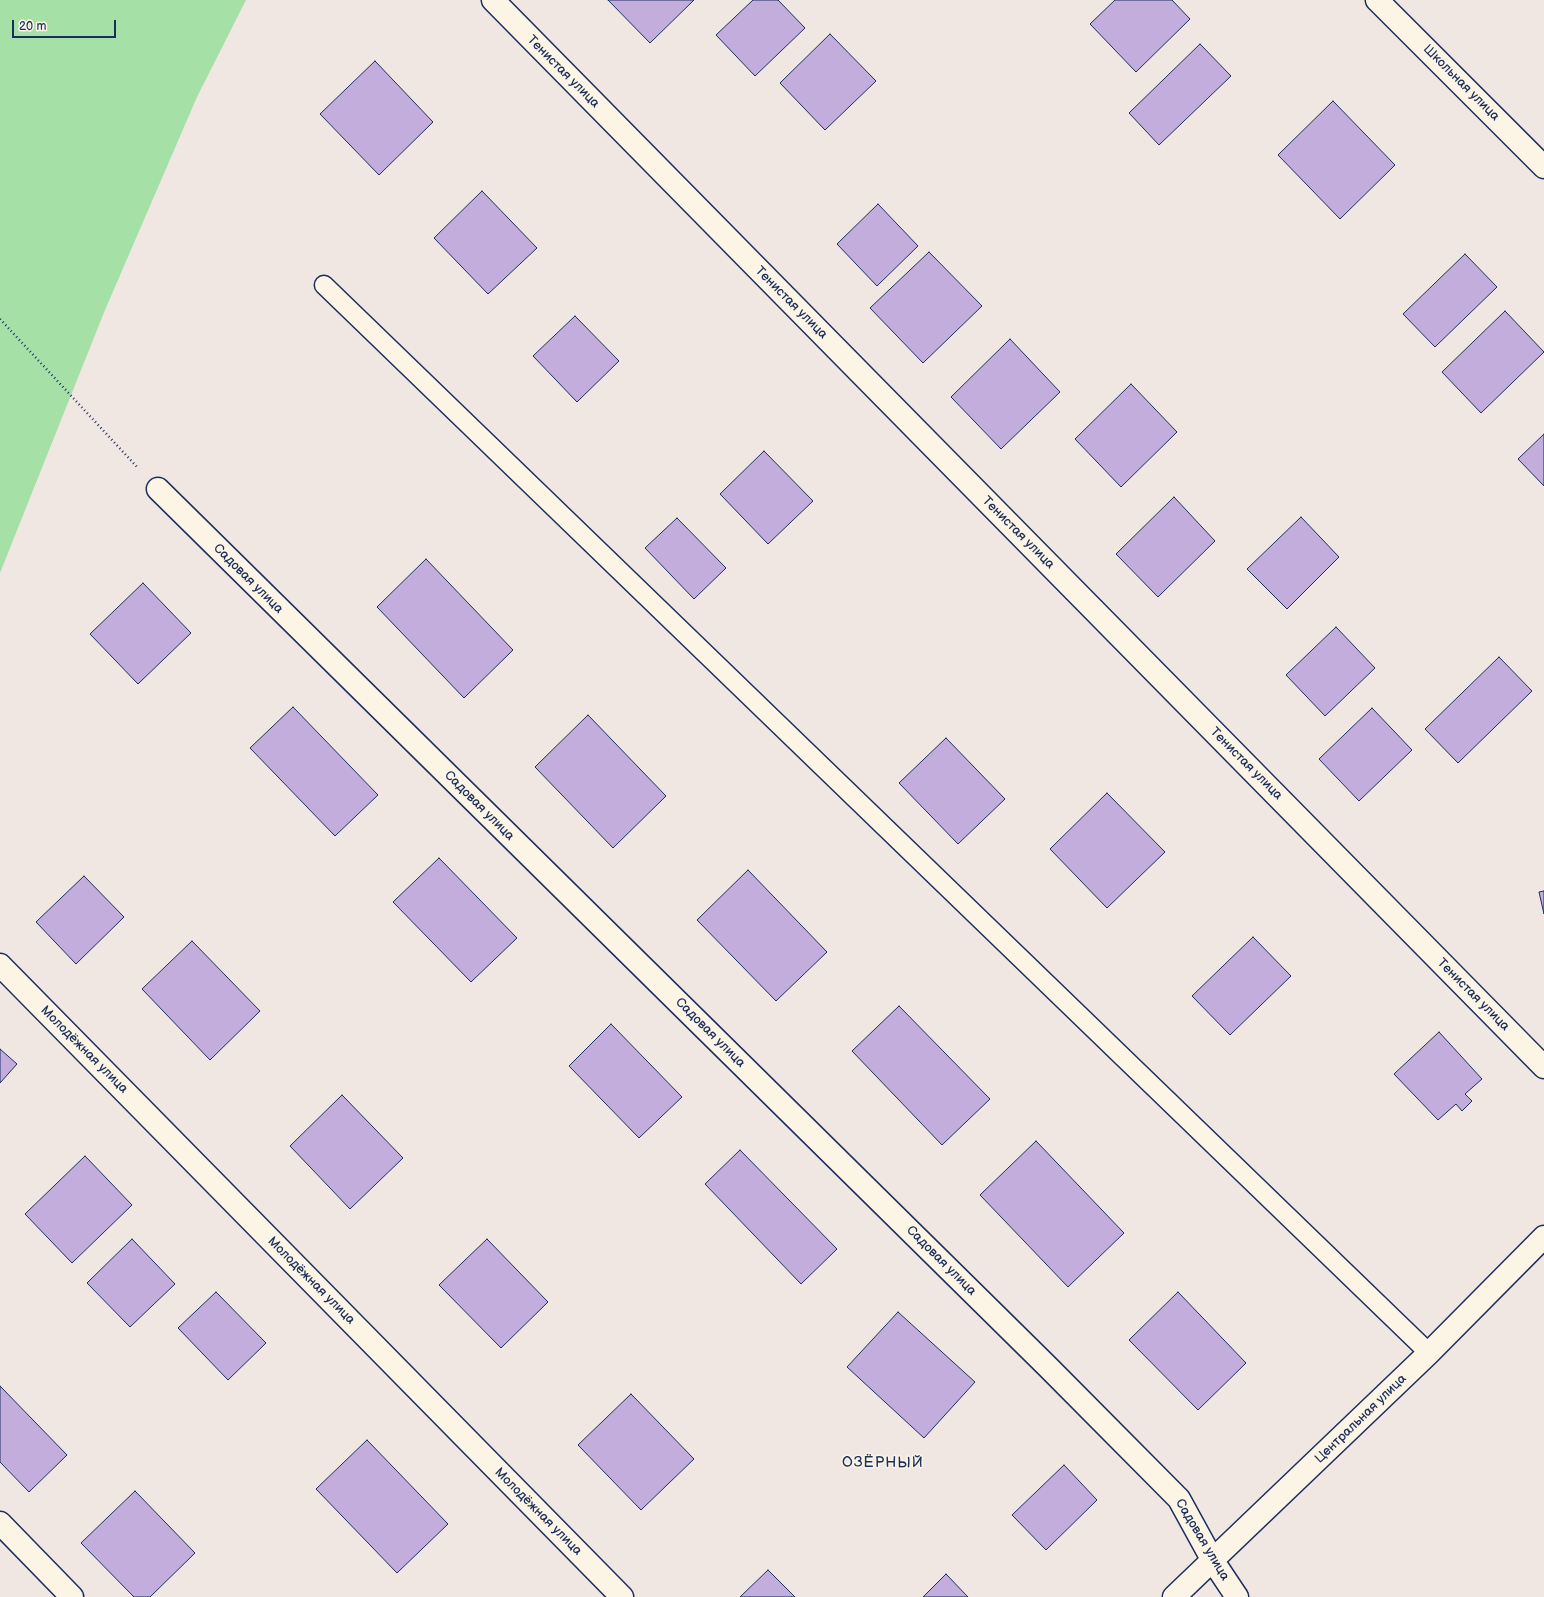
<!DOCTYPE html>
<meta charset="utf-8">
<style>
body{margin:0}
#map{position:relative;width:1544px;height:1597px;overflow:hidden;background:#f0e7e3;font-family:"Balsamiq Sans",sans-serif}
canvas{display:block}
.scale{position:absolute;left:12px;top:20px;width:104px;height:18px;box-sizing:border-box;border:2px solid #1b2f5e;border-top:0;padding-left:5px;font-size:12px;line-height:14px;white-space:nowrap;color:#1b2f5e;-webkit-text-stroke:3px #fcf5e5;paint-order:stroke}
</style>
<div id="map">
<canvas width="1544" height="1597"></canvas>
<div class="scale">20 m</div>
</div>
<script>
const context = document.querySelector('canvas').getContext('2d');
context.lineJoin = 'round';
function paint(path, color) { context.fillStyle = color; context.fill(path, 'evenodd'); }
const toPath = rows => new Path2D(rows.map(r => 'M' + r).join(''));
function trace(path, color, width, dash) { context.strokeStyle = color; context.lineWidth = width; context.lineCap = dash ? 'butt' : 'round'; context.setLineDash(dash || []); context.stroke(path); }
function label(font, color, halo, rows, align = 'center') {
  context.font = font + ' "Balsamiq Sans",sans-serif'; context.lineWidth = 3; context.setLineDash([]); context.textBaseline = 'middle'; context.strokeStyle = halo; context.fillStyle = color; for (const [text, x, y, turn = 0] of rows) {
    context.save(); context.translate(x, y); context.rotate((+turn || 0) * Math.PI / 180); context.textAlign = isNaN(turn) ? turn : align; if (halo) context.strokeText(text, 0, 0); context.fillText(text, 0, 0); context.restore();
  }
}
const green = toPath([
 [0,0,246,0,197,97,105,310,0,573]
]);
const building = toPath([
 [608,0,694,0,650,43,608,0],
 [753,0,778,0,805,28,755,76,716,35,753,0],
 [1115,0,1172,0,1190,19,1136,72,1090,24,1115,0],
 [830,34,876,81,825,130,780,83,830,34],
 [1200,44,1231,76,1159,145,1129,113,1200,44],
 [375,61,433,122,379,175,320,114,375,61],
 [1333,101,1395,165,1340,219,1278,155,1333,101],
 [482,191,537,248,488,294,434,238,482,191],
 [878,204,918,246,877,286,837,244,878,204],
 [929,252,982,306,923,363,870,308,929,252],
 [1465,254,1497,287,1435,347,1403,314,1465,254],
 [1505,311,1544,352,1481,413,1442,372,1505,311],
 [575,316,619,361,577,402,533,356,575,316],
 [1010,339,1060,392,1001,449,951,397,1010,339],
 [1131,384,1177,432,1121,487,1075,439,1131,384],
 [1544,434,1544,486,1518,459,1544,434],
 [764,451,813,501,768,544,720,494,764,451],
 [1174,497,1215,541,1158,597,1116,554,1174,497],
 [1301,517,1339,557,1287,609,1247,569,1301,517],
 [677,518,726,568,694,599,645,548,677,518],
 [426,559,513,650,464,698,377,607,426,559],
 [143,583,191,633,138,684,90,634,143,583],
 [1336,627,1375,668,1325,716,1286,675,1336,627],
 [1499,657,1532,691,1458,763,1425,729,1499,657],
 [293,707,378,795,335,836,250,748,293,707],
 [1372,708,1412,750,1359,801,1319,759,1372,708],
 [588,715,666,796,613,848,535,767,588,715],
 [946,738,1005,799,958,844,899,783,946,738],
 [1107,793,1165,852,1107,908,1050,849,1107,793],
 [439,858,517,938,471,982,393,902,439,858],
 [748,870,827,952,776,1001,697,920,748,870],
 [84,876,124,917,76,964,36,922,84,876],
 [1544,891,1544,914,1539,892,1544,891],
 [1253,937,1291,976,1230,1035,1192,996,1253,937],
 [192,941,260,1011,210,1060,142,989,192,941],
 [899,1006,990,1099,942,1145,852,1051,899,1006],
 [611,1024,682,1097,639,1138,569,1066,611,1024],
 [1439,1032,1482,1079,1465,1094,1472,1101,1462,1111,1456,1104,1438,1120,1394,1074,1439,1032],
 [0,1049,17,1064,0,1083,0,1049],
 [342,1095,403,1158,350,1209,290,1146,342,1095],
 [1036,1141,1124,1233,1068,1287,980,1195,1036,1141],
 [740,1150,837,1249,801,1284,705,1184,740,1150],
 [85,1156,132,1205,72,1263,25,1214,85,1156],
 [132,1239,175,1284,130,1327,87,1283,132,1239],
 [487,1239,548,1302,501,1348,439,1285,487,1239],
 [216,1292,266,1343,228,1380,178,1328,216,1292],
 [1178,1292,1246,1363,1198,1410,1129,1340,1178,1292],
 [898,1312,975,1382,924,1438,847,1367,898,1312],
 [0,1386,67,1455,29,1492,0,1462,0,1386],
 [631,1394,694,1459,641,1510,578,1445,631,1394],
 [367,1440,448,1524,397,1573,316,1489,367,1440],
 [1064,1465,1097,1500,1046,1550,1012,1515,1064,1465],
 [135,1491,195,1553,150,1597,134,1597,81,1543,135,1491],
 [768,1570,795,1597,740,1597,768,1570],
 [946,1574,968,1597,923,1597,946,1574]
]);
const path = toPath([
 [0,319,138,468]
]);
const service = toPath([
 [324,285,1429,1353]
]);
const minor = toPath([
 [493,0,1544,1067],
 [1377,0,1544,167],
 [158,489,1048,1367,1179,1499,1213,1561,1237,1597],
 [0,965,622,1597],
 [0,1523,72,1597],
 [1174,1597,1429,1353,1544,1237]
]);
const streetNames = [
 ["Тенистая улица",563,72,45],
 ["Школьная улица",1461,83,45],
 ["Тенистая улица",791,303,45],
 ["Тенистая улица",1018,533,45],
 ["Садовая улица",248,579,45],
 ["Тенистая улица",1246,764,45],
 ["Садовая улица",479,806,45],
 ["Тенистая улица",1473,995,45],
 ["Садовая улица",710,1033,45],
 ["Молодёжная улица",84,1050,45],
 ["Садовая улица",941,1261,45],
 ["Молодёжная улица",311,1281,45],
 ["Центральная улица",1361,1419,-44],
 ["Молодёжная улица",538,1512,45],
 ["Садовая улица",1202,1540,59]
];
const quarterNames = [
 ["ОЗЁРНЫЙ",883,1463]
];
paint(green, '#a5e0a6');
paint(building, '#c2addd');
trace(building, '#1b2f5e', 1);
trace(service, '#1b2f5e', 21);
trace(minor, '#1b2f5e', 25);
trace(path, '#1b2f5e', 2.5, [1, 3]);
trace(service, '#fcf5e5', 18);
trace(minor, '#fcf5e5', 22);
label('13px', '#1b2f5e', '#fcf5e5', streetNames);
context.letterSpacing = '1px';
label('15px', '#1b2f5e', '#fcf5e5', quarterNames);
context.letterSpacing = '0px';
</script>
